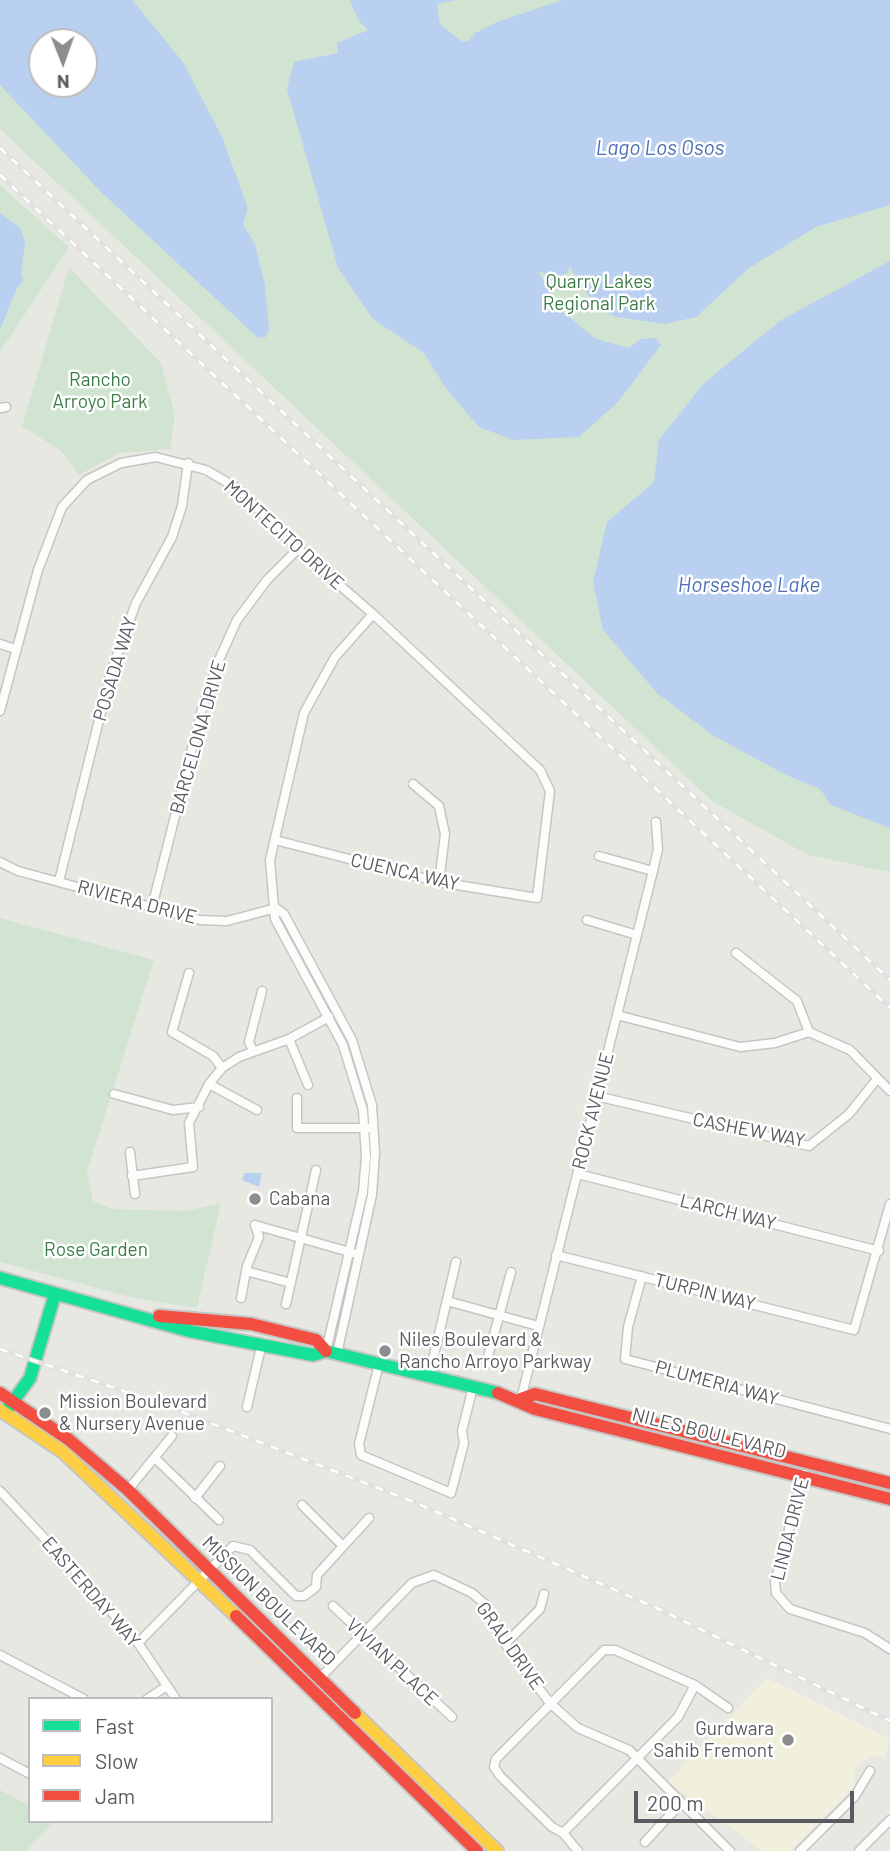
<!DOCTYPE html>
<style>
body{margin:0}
#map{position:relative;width:890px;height:1851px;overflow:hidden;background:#e8e8e3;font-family:Barlow,sans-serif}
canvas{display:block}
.legend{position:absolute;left:28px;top:1697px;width:245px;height:126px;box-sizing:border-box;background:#fff;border:2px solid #bdbdbf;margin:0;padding:9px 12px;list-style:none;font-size:21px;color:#595b60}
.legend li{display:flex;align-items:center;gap:14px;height:35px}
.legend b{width:35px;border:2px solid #bdbdbf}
.north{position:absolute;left:28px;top:28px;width:70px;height:70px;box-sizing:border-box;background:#fff;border:2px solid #bdbdbf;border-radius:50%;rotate:179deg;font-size:19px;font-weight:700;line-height:28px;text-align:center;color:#595b60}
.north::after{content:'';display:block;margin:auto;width:24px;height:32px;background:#8b8c8e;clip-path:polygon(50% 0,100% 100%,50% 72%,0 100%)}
.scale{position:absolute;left:634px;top:1791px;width:220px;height:32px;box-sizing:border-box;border:4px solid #595b60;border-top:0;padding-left:9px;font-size:21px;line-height:24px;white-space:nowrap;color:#595b60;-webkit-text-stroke:5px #fff;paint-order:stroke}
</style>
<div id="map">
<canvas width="890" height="1851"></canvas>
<ul class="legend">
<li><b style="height:9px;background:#16e098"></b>Fast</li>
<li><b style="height:9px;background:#ffcf43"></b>Slow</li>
<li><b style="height:9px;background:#f24e42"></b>Jam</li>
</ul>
<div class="north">N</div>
<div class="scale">200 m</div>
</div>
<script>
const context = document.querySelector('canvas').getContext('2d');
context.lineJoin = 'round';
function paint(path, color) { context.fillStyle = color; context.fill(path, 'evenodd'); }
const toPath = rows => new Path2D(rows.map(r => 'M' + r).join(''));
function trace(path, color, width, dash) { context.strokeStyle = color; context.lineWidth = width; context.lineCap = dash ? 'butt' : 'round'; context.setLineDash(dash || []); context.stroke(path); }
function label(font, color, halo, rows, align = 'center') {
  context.font = font + ' Barlow,sans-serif'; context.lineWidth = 5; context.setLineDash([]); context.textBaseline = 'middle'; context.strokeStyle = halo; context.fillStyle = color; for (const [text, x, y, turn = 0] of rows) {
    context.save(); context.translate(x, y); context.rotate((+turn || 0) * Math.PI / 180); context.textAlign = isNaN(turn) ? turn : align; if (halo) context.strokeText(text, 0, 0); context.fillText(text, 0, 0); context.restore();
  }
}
const commercial = toPath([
 [767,1678,890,1739,885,1757,871,1756,861,1762,855,1770,854,1787,789,1851,763,1851,668,1782]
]);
const green = toPath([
 [0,0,890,0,890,872,808,855,712,801,0,129],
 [42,42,84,42,84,84,42,84],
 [0,185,69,247,0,352],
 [69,267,161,363,175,415,170,449,119,453,79,475,61,451,22,426],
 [0,918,154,960,87,1172,93,1202,113,1209,186,1211,221,1203,197,1308,134,1298,0,1262],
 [0,1790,30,1806,30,1821,56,1821,26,1851,0,1851]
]);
const water = toPath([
 [0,0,132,0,183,62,222,137,248,208,243,224,255,244,265,285,269,329,265,338,257,337,101,192,0,85],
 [84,42,84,84,42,84,42,42],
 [350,0,456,0,437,4,440,24,461,41,469,41,475,33,497,22,562,0,890,0,890,205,816,227,749,268,696,317,665,324,616,317,602,310,585,291,570,267,567,273,550,280,543,272,539,273,563,312,596,339,629,348,641,339,656,338,661,345,618,402,579,437,513,440,479,427,445,387,424,353,373,319,338,268,287,89,294,62,338,53,337,43,368,30,358,20],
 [0,213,20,228,25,242,21,274,23,281,16,290,0,330],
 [890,261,890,828,831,805,820,789,786,775,714,736,657,693,603,630,593,582,607,522,654,482,659,440,703,384,781,320],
 [244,1173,262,1173,259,1187,242,1180]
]);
const street = toPath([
 [0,408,6,407],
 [0,644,16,649],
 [0,711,38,570,62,507,87,480,121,463,156,457,206,470,237,488,298,549,373,614,540,770,550,791,537,898,439,882,275,840],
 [413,784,439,806,445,834,439,882],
 [599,856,653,871],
 [0,862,18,871,200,920,227,921,276,908],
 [59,881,111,672,136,603,172,537,182,506,188,463],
 [152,907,202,709,218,662,237,620,267,580,298,549],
 [276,908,284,914,352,1040,372,1105,375,1153,372,1195,337,1354],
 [587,920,637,935],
 [736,953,797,1001,809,1032],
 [189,973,172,1032,213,1056,222,1068],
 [617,1015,740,1047,775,1043,809,1032,850,1050,890,1091],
 [289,1039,308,1085],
 [253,1051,249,1042,262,991],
 [209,1084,257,1110],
 [114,1094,173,1110,199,1107],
 [596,1096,809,1146,849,1114,877,1079],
 [297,1098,297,1128,368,1128],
 [130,1152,135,1194],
 [578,1174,879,1251],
 [132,1176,193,1167,189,1123,209,1084,222,1068,239,1057,289,1039,329,1017],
 [255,1225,353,1253],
 [556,1255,854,1330,890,1204],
 [246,1271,291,1283],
 [642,1276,628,1327,625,1359,890,1429],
 [241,1298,247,1266,259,1237,255,1225],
 [447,1301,538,1326],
 [286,1304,316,1170],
 [326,1351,363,1192,366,1157,363,1110,343,1045,275,919,270,860,304,713,335,657,373,614],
 [379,1364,359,1444,361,1455,451,1493,464,1443,462,1431,473,1387],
 [486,1364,511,1272],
 [429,1376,456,1262],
 [521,1399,653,871,658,849,656,822],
 [247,1407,262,1343],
 [156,1459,219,1520],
 [804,1474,775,1582,776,1593,790,1609,865,1633,890,1649],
 [128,1490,172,1436],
 [0,1491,91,1588,138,1643,176,1699],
 [195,1498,220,1466],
 [302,1505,343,1546],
 [333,1606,452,1717],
 [138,1643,233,1546,250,1550,296,1596,304,1596,316,1587,317,1575,369,1518],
 [505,1644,540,1609,544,1594],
 [0,1655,84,1699],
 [320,1678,412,1583,434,1575,472,1593,487,1606,505,1644,550,1703,578,1728,629,1750,730,1851],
 [147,1699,167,1686],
 [0,1758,30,1774],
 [563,1833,678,1717,695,1685],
 [645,1842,681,1803],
 [578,1851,563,1833,552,1827,500,1776,494,1767,496,1759,604,1650,615,1650,695,1685,728,1708],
 [800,1851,855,1796,870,1771],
 [859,1851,890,1820]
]);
const fast = toPath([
 [0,1278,189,1331,313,1355,326,1351,498,1393],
 [9,1407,30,1378,55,1294]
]);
const slow = toPath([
 [0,1410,63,1452,236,1616],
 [355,1713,497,1851]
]);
const jam = toPath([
 [159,1316,251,1324,316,1340,326,1351],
 [0,1393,68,1439,128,1490,355,1713],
 [498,1393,535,1409,890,1499],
 [521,1399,535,1394,890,1483],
 [236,1616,477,1851]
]);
const rail = toPath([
 [0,148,890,980],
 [0,175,890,1008],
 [0,1349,159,1403,414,1502,661,1610,890,1721]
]);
const markers = [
 [255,1199,7,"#8b8c8e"],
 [385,1351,7,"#8b8c8e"],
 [45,1413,7,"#8b8c8e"],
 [788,1740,7,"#8b8c8e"]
];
const parkNames = [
 ["Quarry Lakes",599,282],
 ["Regional Park",599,304],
 ["Rancho",100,380],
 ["Arroyo Park",100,402],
 ["Rose Garden",96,1250]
];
const streetNames = [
 ["MONTECITO DRIVE",284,535,42],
 ["POSADA WAY",115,669,-73],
 ["BARCELONA DRIVE",198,737,-74],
 ["CUENCA WAY",405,872,13],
 ["RIVIERA DRIVE",137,902,15],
 ["ROCK AVENUE",593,1111,-76],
 ["CASHEW WAY",749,1130,11],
 ["LARCH WAY",728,1212,14],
 ["TURPIN WAY",705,1292,14],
 ["PLUMERIA WAY",717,1383,15],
 ["NILES BOULEVARD",709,1433,14],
 ["LINDA DRIVE",790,1529,-76],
 ["EASTERDAY WAY",91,1592,49],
 ["MISSION BOULEVARD",269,1601,44],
 ["GRAU DRIVE",510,1646,55],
 ["VIVIAN PLACE",392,1662,43]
];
const poiNames = [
 ["Cabana",269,1199],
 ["Niles Boulevard &",399,1340],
 ["Rancho Arroyo Parkway",399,1362],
 ["Mission Boulevard",59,1402],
 ["& Nursery Avenue",59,1424],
 ["Gurdwara",774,1729,"right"],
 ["Sahib Fremont",774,1751,"right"]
];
const waterNames = [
 ["Lago Los Osos",660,148],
 ["Horseshoe Lake",749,585]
];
paint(commercial, '#f1f0dc');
paint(green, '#d1e4d2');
paint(water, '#bad0f0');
trace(street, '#c5c5c3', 11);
trace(fast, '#c5c5c4', 16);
trace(slow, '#c5c5c4', 16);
trace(jam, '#c5c5c4', 16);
trace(street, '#fcfcfb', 8);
trace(fast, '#16e098', 12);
trace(slow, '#ffcf43', 12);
trace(jam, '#f24e42', 12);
trace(rail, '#e1e1e0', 5);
trace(rail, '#fff', 2.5, [8]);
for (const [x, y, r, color] of markers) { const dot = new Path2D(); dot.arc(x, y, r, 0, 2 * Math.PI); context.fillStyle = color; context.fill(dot); trace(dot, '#fff', 2.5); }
label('19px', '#3c7c49', '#fff', parkNames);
label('19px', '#595b60', '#fff', streetNames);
label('19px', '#595b60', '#fff', poiNames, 'left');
label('italic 21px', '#4d6fb4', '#fff', waterNames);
</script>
